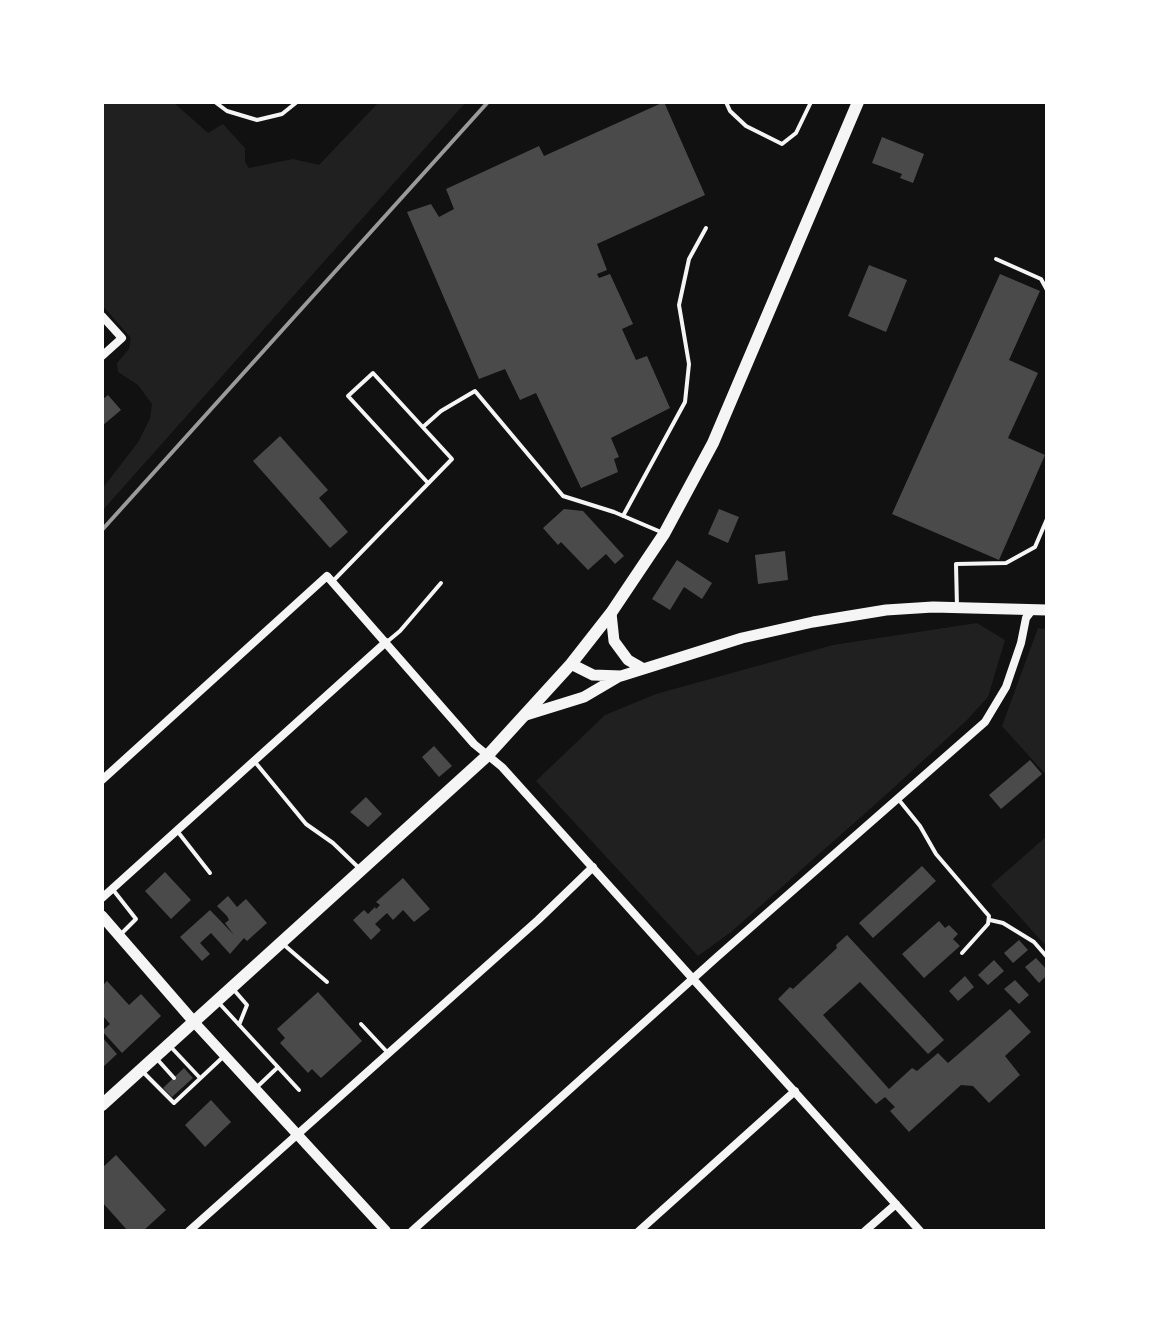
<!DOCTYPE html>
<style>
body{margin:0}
#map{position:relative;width:1149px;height:1333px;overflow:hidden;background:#111;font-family:Lora,serif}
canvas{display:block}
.frame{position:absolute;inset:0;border:104px solid #fff;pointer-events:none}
</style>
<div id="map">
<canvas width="1149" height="1333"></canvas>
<div class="frame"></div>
</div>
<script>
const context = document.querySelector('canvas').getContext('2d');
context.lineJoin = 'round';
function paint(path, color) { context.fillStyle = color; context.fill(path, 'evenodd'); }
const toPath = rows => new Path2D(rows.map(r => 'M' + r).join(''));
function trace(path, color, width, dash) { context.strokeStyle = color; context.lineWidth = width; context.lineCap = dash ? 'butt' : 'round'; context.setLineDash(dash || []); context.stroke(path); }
const green = toPath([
 [102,102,173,102,208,133,223,124,245,148,245,162,249,168,293,159,319,165,379,102,466,102,102,511,102,489,139,441,150,418,152,404,138,385,118,372,117,363,129,349,131,338,102,305],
 [977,623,1005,640,988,697,967,720,889,792,731,932,698,956,536,781,605,715,656,694,833,645],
 [1038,628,1047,630,1047,776,1002,726],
 [1047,836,1047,947,991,885]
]);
const building = toPath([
 [664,102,705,195,597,244,607,270,597,274,599,278,610,274,633,324,622,329,636,360,647,356,670,408,611,438,619,457,614,459,618,472,581,488,536,393,520,400,505,369,479,379,407,212,431,204,439,217,454,209,446,189,539,146,544,156],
 [882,137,924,154,913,183,900,178,902,174,872,163],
 [869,265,907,280,886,332,848,316],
 [1000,274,1040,291,1009,360,1038,373,1008,438,1045,455,999,560,892,514],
 [108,395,121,410,102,426,102,400],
 [280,436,328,490,319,498,348,532,330,548,253,461],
 [564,509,583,511,624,556,615,564,606,554,588,570,561,542,558,545,543,528],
 [719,509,739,517,728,543,708,534],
 [785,551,788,580,758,584,755,555],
 [677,560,712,583,702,599,684,587,670,610,652,599],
 [434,746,452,766,439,777,422,757],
 [1030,760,1042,774,1001,809,989,795],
 [366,797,382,814,368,827,350,812],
 [922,866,936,881,873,938,859,923],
 [165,872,191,900,171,919,145,891],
 [403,878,430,909,414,922,403,910,393,920,387,913,375,924,381,930,371,940,353,920,364,910,368,914,375,907,376,909,380,905,376,902],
 [228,896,237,907,246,899,267,923,247,941,244,938,230,954,211,933,200,943,210,954,202,961,180,937,210,910,234,935,225,923,229,920,227,916,217,906],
 [939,921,945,928,949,925,958,934,953,939,960,946,924,978,902,954],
 [847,935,944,1040,928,1054,860,982,823,1015,889,1089,912,1068,917,1071,938,1053,948,1063,1010,1009,1031,1032,1005,1056,1020,1075,989,1103,973,1086,961,1085,909,1132,890,1111,895,1107,885,1097,876,1104,778,999,790,987,793,989,837,948,836,945],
 [1019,940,1028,950,1013,963,1004,953],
 [1036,958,1047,970,1047,975,1039,983,1025,967],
 [994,960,1004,971,988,985,978,975],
 [965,976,974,987,958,1001,949,991],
 [1015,980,1029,995,1019,1004,1004,989],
 [107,981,129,1005,141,994,161,1016,122,1053,102,1031,110,1024,102,1015,102,986],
 [318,992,362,1041,321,1078,312,1069,308,1073,280,1043,285,1038,277,1029],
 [102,1037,117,1054,102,1068],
 [184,1068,193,1078,172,1097,163,1088],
 [211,1100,231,1122,205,1147,185,1125],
 [116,1155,166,1210,143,1231,128,1231,102,1202,102,1168]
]);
const service = toPath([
 [215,102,227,111,257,120,282,114,297,102],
 [726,102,730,111,746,126,782,144,796,133,811,102],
 [996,259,1041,279,1047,290],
 [423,427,441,411,475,391,563,496,614,512,661,532],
 [623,516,685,402,689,364,679,305,689,259,706,228],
 [334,580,452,459,373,373,348,396,428,483],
 [957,607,956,564,1006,563,1035,547,1047,519],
 [388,641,400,631,441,583],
 [255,762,306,824,333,843,360,869],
 [899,800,920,826,936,854,989,916,988,924,962,953],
 [178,832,210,873],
 [114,891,136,919,120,935],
 [990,920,1003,923,1034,942,1047,957],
 [283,944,327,982],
 [234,990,247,1005,239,1025],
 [219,1003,299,1090],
 [361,1024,388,1053],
 [169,1045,200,1078],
 [157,1059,174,1078],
 [143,1072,174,1103,223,1057],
 [257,1087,277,1068]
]);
const minor = toPath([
 [102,316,122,338,102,356],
 [102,780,327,576,474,744,502,767,920,1231],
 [102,898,386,642],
 [189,1231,538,920,593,867],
 [412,1231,717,957,985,722,1006,687,1021,643,1026,618,1032,610],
 [639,1231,795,1091],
 [865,1231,896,1204]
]);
const tertiary = toPath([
 [194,1022,386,1231]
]);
const secondary = toPath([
 [611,613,614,641,628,660,642,668],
 [571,664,593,675,621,676,742,638,813,622,886,610,933,607,1047,610],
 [526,715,584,697,618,677],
 [102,916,194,1022]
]);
const primary = toPath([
 [102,1105,488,755,571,664,611,613,664,534,713,443,858,102]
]);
const rail = toPath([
 [102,530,488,102]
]);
paint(green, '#202020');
paint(building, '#4a4a4a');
trace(service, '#f5f5f5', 4);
trace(minor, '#f5f5f5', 8);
trace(tertiary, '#f5f5f5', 10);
trace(secondary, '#f5f5f5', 11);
trace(primary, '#f5f5f5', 12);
trace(rail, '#9a9a9a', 4);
</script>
